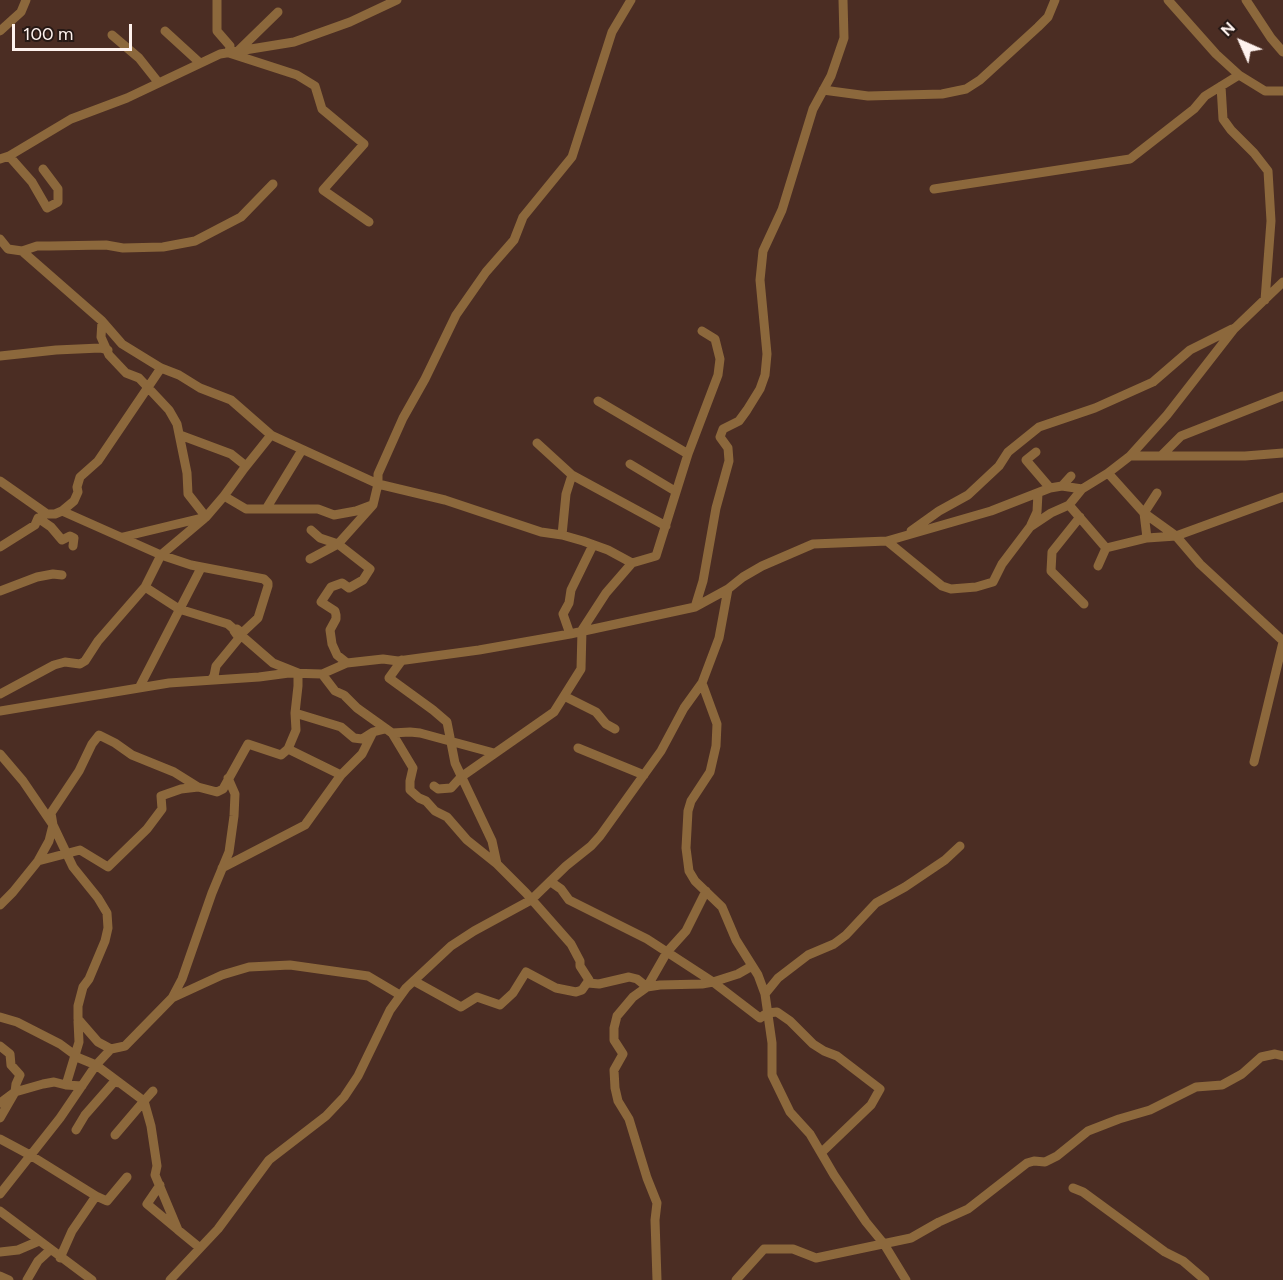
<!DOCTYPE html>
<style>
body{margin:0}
#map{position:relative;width:1283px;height:1280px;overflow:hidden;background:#4b2d23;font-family:Figtree,sans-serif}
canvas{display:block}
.north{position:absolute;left:1211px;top:12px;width:60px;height:60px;-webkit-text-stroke:4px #271915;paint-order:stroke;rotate:315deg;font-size:16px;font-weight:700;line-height:24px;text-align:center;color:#fef2ee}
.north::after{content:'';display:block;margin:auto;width:21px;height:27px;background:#fef2ee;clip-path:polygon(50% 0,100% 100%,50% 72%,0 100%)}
.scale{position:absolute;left:12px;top:24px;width:120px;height:27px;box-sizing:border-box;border:3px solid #fef2ee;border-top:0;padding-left:8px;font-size:18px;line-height:21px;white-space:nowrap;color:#fef2ee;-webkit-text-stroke:4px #271915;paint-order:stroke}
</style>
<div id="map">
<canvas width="1283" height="1280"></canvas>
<div class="north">N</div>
<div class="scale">100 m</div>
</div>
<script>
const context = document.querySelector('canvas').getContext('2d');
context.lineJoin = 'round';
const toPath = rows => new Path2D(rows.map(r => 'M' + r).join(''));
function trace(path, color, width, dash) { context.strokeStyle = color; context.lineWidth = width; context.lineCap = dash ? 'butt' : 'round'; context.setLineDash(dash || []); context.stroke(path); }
const street = toPath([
 [217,0,217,31,230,46,229,53,297,75,315,86,322,109,364,144,323,190,369,222],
 [1168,0,1216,54,1239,75,1265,91,1283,91],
 [1246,0,1271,38,1283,52],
 [0,31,21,12,26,0],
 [165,31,200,63],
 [112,35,139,58,158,82],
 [238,51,278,12],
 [1221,86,1223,119,1231,130,1254,153,1268,171,1271,221,1265,300],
 [823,90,868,96,942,94,966,89,980,80,1038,27,1048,17,1055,0],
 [9,156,32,182,47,208,58,202,58,189,43,169],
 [0,159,9,156,71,119,127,98,220,54,294,42,350,22,397,0],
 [934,189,1130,159,1194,109,1205,96,1239,75],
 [0,239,8,249,22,251,102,321,122,344,161,368,179,375,200,388,231,400,271,435,378,484,445,500,541,532,562,535,583,541,608,550,632,563],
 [22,251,37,246,50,246,106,245,123,248,163,247,195,241,241,217,273,184],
 [102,321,101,337,109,355,126,373,139,378,169,410,177,424,187,473,188,494,206,517,161,555,145,587],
 [0,356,56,350,100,348,108,350],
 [180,435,231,454,246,466],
 [537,443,572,475,666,526],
 [1036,452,1026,460,1050,488],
 [688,454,718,375,720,359,715,339,702,331],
 [1162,455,1181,436,1283,396],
 [1130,456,1245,456,1283,453],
 [630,464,675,491],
 [1108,473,1144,513,1176,536,1200,564,1283,641],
 [0,481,47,514,55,514,62,511,161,555,191,565,264,579,268,583,268,586,258,618,242,633,237,629],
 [1062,486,1071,476],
 [224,496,243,470,271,435],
 [1069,505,1106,548,1098,566],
 [266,509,318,509,334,515,356,511,372,505],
 [62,511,74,501,78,492,77,487,80,477,98,461,161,368],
 [1080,517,1052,552,1051,571,1084,604],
 [1031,525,1037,512,1038,493],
 [311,530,320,538,338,544],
 [911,531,939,511,968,495,999,466,1008,452,1039,427,1095,408,1153,382,1190,350,1232,329],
 [562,535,566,494,572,475],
 [123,537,206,517,224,496,246,509,266,509,302,450],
 [1147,538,1176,536,1283,497],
 [887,541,942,586,951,589,976,587,993,582,1002,564,1030,527,1051,513,1069,505,1082,489],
 [0,547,35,525,38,518,51,527,62,540,70,536,74,538,73,546],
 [1106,548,1147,538,1144,513,1157,493],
 [310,559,338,544],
 [0,591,37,577,53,574,62,575],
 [695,607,728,589,743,577,762,566,813,544,887,541,991,511,1050,488,1062,486,1082,489,1108,473,1130,456,1167,415,1234,329,1283,282],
 [570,634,563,614,569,603,571,590,593,545],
 [402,660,389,678,433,710,447,722,455,763,492,841,497,864],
 [347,663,337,655,332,644,330,630,336,619,336,615,335,611,321,602,331,587,342,583,349,588,363,580,370,569,338,544,373,505,378,484,378,474,403,418,425,379,456,315,486,272,514,240,523,217,572,157,612,32,631,0],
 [322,674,335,691,344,695,357,708,392,733,413,768,410,781,410,790,419,798,426,801,435,811,447,817,467,840,497,864,526,893,571,944,580,961,580,966,589,980,582,990,576,992,556,988,526,972,513,993,500,1005,477,997,461,1007,414,981],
 [211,680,214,676,216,666,239,638,234,631],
 [702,683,717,724,716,746,710,772,691,801,688,811,686,848,689,871,695,881,722,907,736,940,758,975,765,994,772,1043,772,1075,790,1112,810,1134,834,1175,866,1222,884,1244,906,1280],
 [139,688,201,568],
 [0,694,54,665,65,662,80,664,85,661,98,641,145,587,179,609,228,624,273,663,298,673,298,686,295,713,296,730,288,749,281,755,248,744,223,789,217,792,198,787,181,789,161,796,162,809,147,829,108,867,80,850,38,861],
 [564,696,596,712,606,724,615,729],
 [0,711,169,683,259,677,289,673,322,674,347,663,383,659,398,661,479,650,570,634,695,607,703,581,716,508,729,461,728,448,720,437,723,429,739,421,747,410,760,389,765,375,767,354,760,280,763,251,782,210,813,109,831,76,844,38,843,0],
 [295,713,341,727,354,738,362,739,373,732],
 [392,733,410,732,420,733,494,753],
 [578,748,644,775],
 [288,749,341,775,362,754,373,732,385,729],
 [0,754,23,781,53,825,73,867,98,898,107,913,108,928,105,941,89,979,83,987,78,1006,78,1019,98,1042,111,1049,125,1046,172,998,222,975,249,967,290,965,368,976,400,995],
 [1254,762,1283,642],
 [434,786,438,789,451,788,461,777,554,712,581,669,582,630,606,593,632,563,656,556,688,454,598,401],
 [222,868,305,825,341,775],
 [551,882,561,889,569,900,647,939,713,982,760,1018,767,1013,777,1012,790,1021,813,1044,824,1051,837,1056,880,1089,871,1105,822,1152],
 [0,905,13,892,38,861,49,841,53,825,51,813,79,771,92,744,99,735,115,743,132,755,174,772,198,787],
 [588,983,599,984,629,977,637,979,647,987,667,952,686,931,706,891],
 [765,994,778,978,808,955,834,944,846,935,876,903,905,887,945,860,960,846],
 [172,998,182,979,212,893,229,852,234,816,235,794,228,778],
 [0,1017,17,1022,60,1044,79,1058,96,1065,120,1083],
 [0,1046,10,1054,11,1065,20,1075,16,1084,15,1092,0,1118],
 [66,1085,79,1042,78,1021],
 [153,1091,144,1101,151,1126,157,1166,155,1175,178,1230,200,1248],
 [0,1103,15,1092,43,1084,54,1082,66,1085,82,1086],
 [76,1130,85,1115,114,1082,120,1083,144,1101,115,1135],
 [0,1139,30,1155,96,1196,72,1231,60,1258],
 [160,1185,147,1204,177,1229],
 [1073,1188,1083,1192,1165,1252,1183,1261,1205,1280],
 [0,1194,60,1118,96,1065,111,1049],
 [96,1196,107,1201,127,1177],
 [0,1211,92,1280],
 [0,1252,18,1250,39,1241],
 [0,1276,9,1280],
 [27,1280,38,1261,50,1250],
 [170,1280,218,1229,269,1160,326,1116,344,1097,358,1076,390,1010,406,988,451,946,474,931,531,900,566,866,591,846,600,836,661,751,684,708,702,683,719,638,728,589],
 [657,1280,655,1220,657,1203,647,1178,629,1119,618,1101,615,1088,614,1070,623,1054,614,1040,614,1028,617,1016,633,997,647,987,660,985,702,984,713,982,738,974,752,966],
 [736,1280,764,1249,793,1249,816,1258,911,1238,939,1222,968,1209,1027,1163,1034,1161,1045,1162,1057,1156,1088,1131,1119,1119,1150,1110,1196,1087,1222,1085,1242,1074,1261,1057,1275,1054,1283,1056]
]);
trace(street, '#8c683c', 9);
</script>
